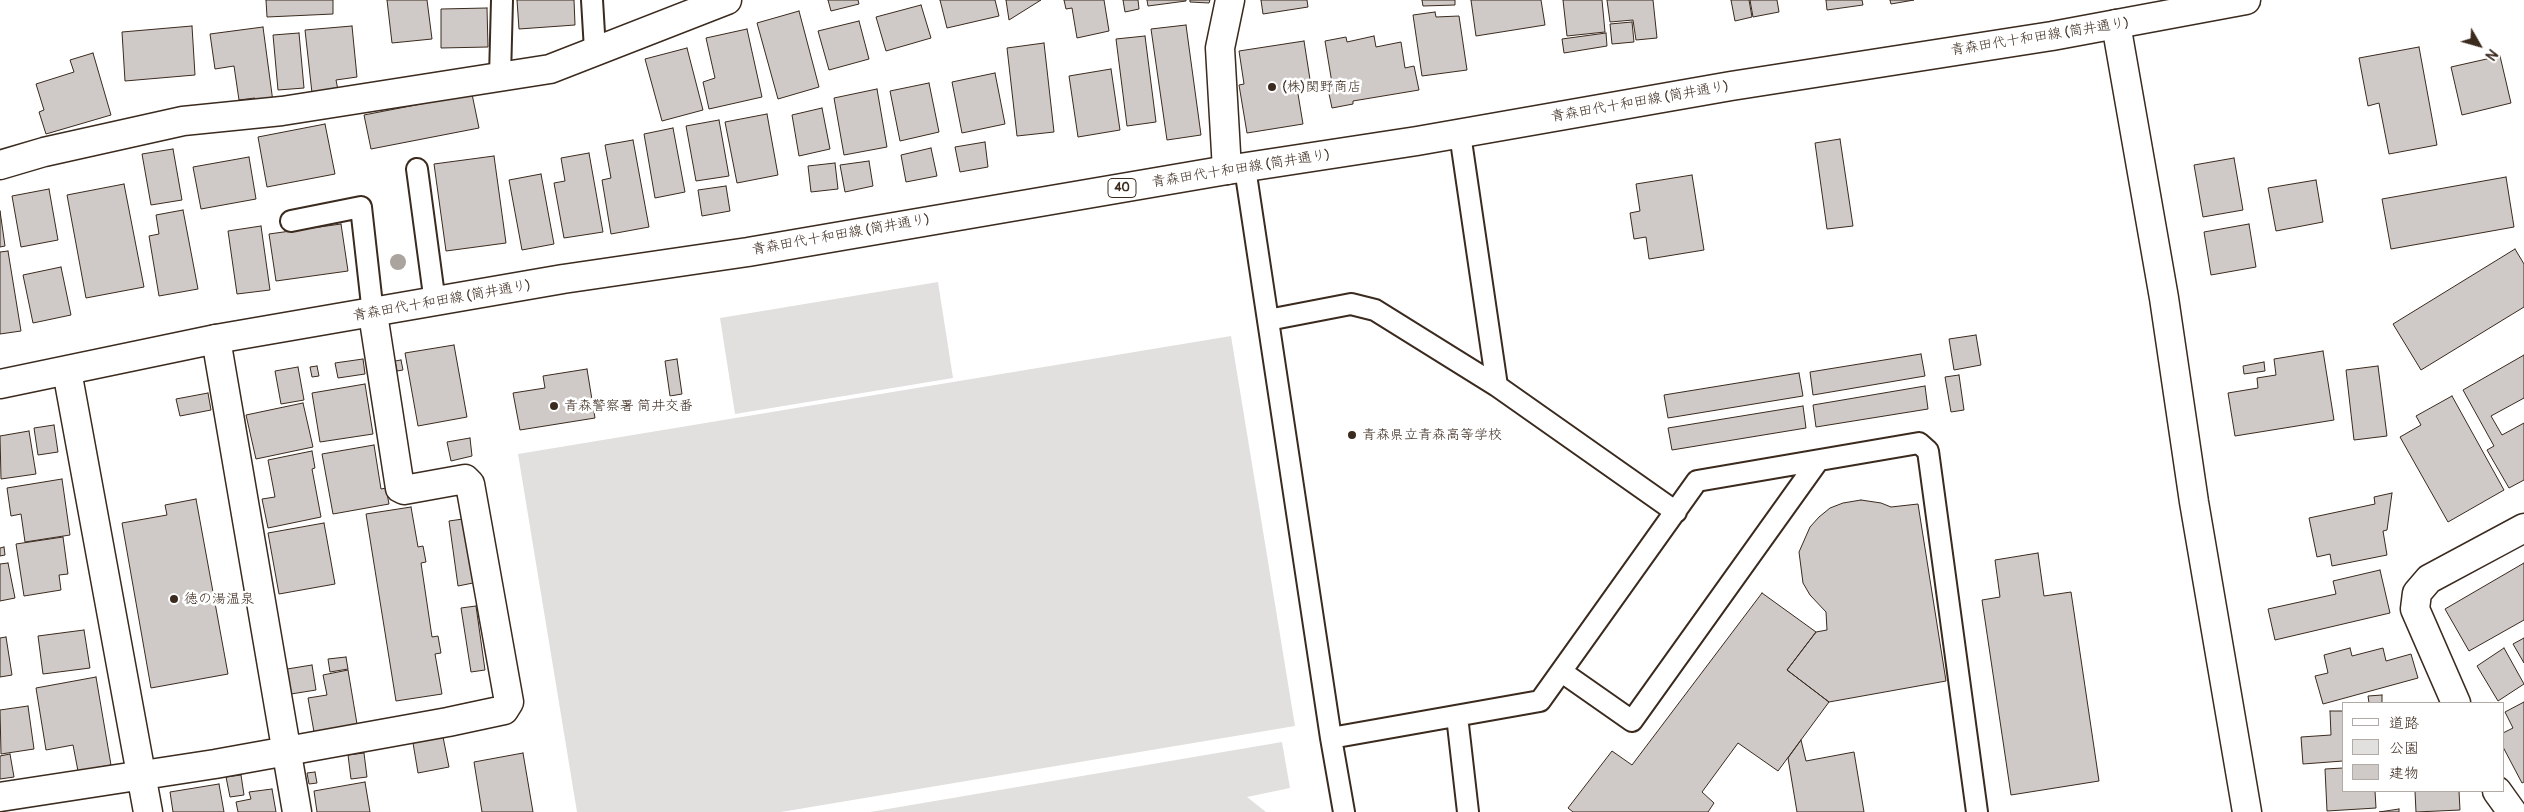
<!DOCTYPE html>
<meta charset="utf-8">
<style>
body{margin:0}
#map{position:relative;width:2524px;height:812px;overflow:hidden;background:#fff;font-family:Pangolin,"Klee One",sans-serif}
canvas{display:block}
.legend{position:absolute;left:2342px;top:702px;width:162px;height:90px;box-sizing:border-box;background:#fff;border:1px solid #b1aaa5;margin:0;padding:6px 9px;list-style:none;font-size:15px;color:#3b2a1e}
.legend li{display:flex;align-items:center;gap:10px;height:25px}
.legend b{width:25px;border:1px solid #b1aaa5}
.north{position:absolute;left:2454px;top:20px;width:50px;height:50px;-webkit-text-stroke:4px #fff;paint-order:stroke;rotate:128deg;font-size:14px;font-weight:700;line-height:20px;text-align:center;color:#3b2a1e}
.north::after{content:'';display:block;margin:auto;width:18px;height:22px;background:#3b2a1e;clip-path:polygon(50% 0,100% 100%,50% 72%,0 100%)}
</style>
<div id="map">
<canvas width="2524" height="812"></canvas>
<ul class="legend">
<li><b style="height:6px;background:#fff"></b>道路</li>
<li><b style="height:14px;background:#e2e0de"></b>公園</li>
<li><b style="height:14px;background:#cfcac7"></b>建物</li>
</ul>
<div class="north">N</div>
</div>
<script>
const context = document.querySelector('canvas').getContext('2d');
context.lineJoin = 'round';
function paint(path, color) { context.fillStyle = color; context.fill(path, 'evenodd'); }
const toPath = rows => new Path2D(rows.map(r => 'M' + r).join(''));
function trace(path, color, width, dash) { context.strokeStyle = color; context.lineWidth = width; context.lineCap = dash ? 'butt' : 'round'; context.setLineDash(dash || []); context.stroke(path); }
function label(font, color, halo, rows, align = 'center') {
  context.font = font + ' Pangolin,"Klee One",sans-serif'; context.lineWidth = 5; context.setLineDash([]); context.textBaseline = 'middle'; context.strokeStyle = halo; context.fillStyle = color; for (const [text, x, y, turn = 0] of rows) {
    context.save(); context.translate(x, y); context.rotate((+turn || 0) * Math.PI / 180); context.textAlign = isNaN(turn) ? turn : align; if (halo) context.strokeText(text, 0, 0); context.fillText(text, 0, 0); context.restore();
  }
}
const green = toPath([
 [938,282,953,378,735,414,720,318],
 [1231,336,1295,726,781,812,577,812,518,454],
 [1282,742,1290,788,1247,797,1266,812,870,812]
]);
const building = toPath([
 [266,0,333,0,333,14,267,17,266,0],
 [387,0,427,0,432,39,392,43,387,0],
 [517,0,574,0,575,25,519,29,517,0],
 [828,0,858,0,859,4,831,11,828,0],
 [940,0,995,0,999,16,947,28,940,0],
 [1006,0,1041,0,1009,20,1006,0],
 [1064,0,1104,0,1109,31,1077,38,1072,8,1066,9,1064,0],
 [1123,0,1138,0,1139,9,1125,12,1123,0],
 [1147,0,1186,0,1186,1,1148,6,1147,0],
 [1190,0,1210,0,1209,3,1190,2,1190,0],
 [1261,0,1307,0,1308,7,1263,14,1261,0],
 [1422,0,1455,0,1455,5,1423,6,1422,0],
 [1471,0,1541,0,1545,25,1476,36,1471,0],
 [1563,0,1602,0,1605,32,1567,36,1563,0],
 [1607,0,1653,0,1657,38,1636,40,1633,20,1610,22,1607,0],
 [1731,0,1749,0,1752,17,1735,21,1731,0],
 [1750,0,1777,0,1779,12,1753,17,1750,0],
 [1826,0,1862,0,1863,5,1827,10,1826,0],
 [1890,0,1914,0,1891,4,1890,0],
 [921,5,931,38,886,51,876,17,921,5],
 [487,8,488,47,441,48,441,9,487,8],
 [799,11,819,87,778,99,757,23,799,11],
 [1435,12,1436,17,1459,16,1467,70,1422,76,1413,15,1435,12],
 [859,21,869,59,829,70,818,31,859,21],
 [1632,22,1634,42,1612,44,1610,24,1632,22],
 [1186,25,1201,135,1167,140,1151,29,1186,25],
 [192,26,195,75,125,81,122,32,192,26],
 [352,26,357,77,336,80,338,90,312,93,305,30,352,26],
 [263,27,273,102,256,104,255,98,239,100,234,66,215,69,210,34,263,27],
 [747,29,762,97,709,109,703,82,715,78,706,38,747,29],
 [299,33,304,88,278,90,273,35,299,33],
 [1606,33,1607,46,1564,53,1562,39,1606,33],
 [1145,36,1156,122,1127,126,1116,39,1145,36],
 [1374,36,1376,47,1401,42,1405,68,1414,66,1419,90,1353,101,1353,104,1332,108,1327,84,1332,83,1325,41,1346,37,1347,42,1374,36],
 [1304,41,1311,86,1297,88,1303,124,1247,133,1239,85,1244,84,1239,51,1304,41],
 [1044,43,1054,132,1017,136,1007,48,1044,43],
 [2419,47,2437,145,2389,154,2379,103,2368,106,2359,58,2419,47],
 [687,48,703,110,662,121,645,59,687,48],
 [93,53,111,115,46,134,39,112,44,110,36,84,74,72,70,60,93,53],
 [2500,56,2511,103,2462,115,2451,67,2500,56],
 [1111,69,1120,130,1078,137,1069,76,1111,69],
 [995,73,1005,124,962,133,952,82,995,73],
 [929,83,939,132,900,141,890,91,929,83],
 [877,89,887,147,844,155,834,98,877,89],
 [472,94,479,128,371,149,364,115,472,94],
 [822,108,830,149,799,156,792,115,822,108],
 [767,114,778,175,737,183,725,122,767,114],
 [719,120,729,176,696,181,686,126,719,120],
 [325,124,335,174,267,187,258,137,325,124],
 [673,128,685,192,655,198,644,134,673,128],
 [1840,139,1853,226,1827,229,1815,143,1840,139],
 [633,140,649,227,611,234,602,180,611,178,605,145,633,140],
 [985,142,988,167,960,172,955,147,985,142],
 [931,148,937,176,906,182,901,155,931,148],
 [173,149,182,200,151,205,142,154,173,149],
 [589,153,603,232,564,238,554,183,565,181,561,158,589,153],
 [494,156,506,243,446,251,434,164,494,156],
 [249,157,256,199,201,209,193,167,249,157],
 [2234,158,2243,210,2203,217,2194,165,2234,158],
 [869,161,873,186,845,192,840,165,869,161],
 [835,163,838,189,811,192,808,166,835,163],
 [541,174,554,244,522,250,509,180,541,174],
 [1692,175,1704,250,1649,259,1646,237,1634,239,1630,213,1640,211,1636,184,1692,175],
 [2506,177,2514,227,2391,249,2382,199,2506,177],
 [2316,180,2323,222,2276,231,2268,188,2316,180],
 [124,184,144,287,86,298,67,195,124,184],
 [726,186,730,211,702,216,698,190,726,186],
 [49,189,58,240,21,247,12,196,49,189],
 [183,210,198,289,159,296,149,236,159,234,156,215,183,210],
 [0,211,5,246,0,247,0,211],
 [341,224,348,271,276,281,269,234,341,224],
 [2249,224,2256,267,2211,275,2204,232,2249,224],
 [261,226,270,290,237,294,228,231,261,226],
 [2515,249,2524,264,2524,307,2421,370,2393,324,2515,249],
 [8,251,21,331,0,334,0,252,8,251],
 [61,267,71,315,33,323,23,275,61,267],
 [1976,335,1981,365,1954,370,1949,339,1976,335],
 [454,345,467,417,418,426,405,353,454,345],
 [2323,351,2334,420,2235,436,2228,393,2258,388,2257,378,2276,375,2274,359,2323,351],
 [1921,354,1925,376,1813,395,1810,372,1921,354],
 [2524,355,2524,398,2491,416,2502,435,2524,423,2524,480,2509,488,2487,450,2494,446,2463,390,2524,355],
 [363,359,365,374,338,378,335,363,363,359],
 [677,359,682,394,670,396,665,361,677,359],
 [401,360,403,370,397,371,395,361,401,360],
 [2264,362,2265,371,2244,374,2243,366,2264,362],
 [317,366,319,376,312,377,310,367,317,366],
 [2378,366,2387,436,2354,440,2346,370,2378,366],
 [298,367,304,400,281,404,275,371,298,367],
 [587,369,595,418,520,430,513,393,545,388,543,376,587,369],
 [1799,373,1803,396,1668,418,1664,395,1799,373],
 [1959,375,1964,410,1951,412,1945,377,1959,375],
 [365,384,373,434,320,442,312,393,365,384],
 [1925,386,1928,409,1816,427,1813,405,1925,386],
 [208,393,211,410,180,416,176,399,208,393],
 [2452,396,2504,490,2448,522,2400,437,2421,425,2416,416,2452,396],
 [303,403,313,447,256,459,246,415,303,403],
 [1803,406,1806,428,1672,450,1668,428,1803,406],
 [54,425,58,452,38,455,34,428,54,425],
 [29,431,36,474,1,479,0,436,29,431],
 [470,438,472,456,451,461,447,442,470,438],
 [374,445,381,489,386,488,389,504,333,514,322,454,374,445],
 [312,451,315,468,312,469,321,517,268,528,262,499,275,497,268,460,312,451],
 [62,479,70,535,25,542,21,514,11,516,7,488,62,479],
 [2392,493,2387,530,2383,531,2387,555,2332,566,2330,554,2317,557,2309,518,2375,504,2374,497,2392,493],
 [196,499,228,674,151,688,122,523,167,515,165,505,196,499],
 [1861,500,1881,503,1891,507,1918,504,1946,681,1829,702,1787,670,1816,632,1827,630,1826,612,1810,595,1803,583,1799,552,1810,527,1819,517,1830,508,1843,503,1861,500],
 [411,507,418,547,423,546,426,562,421,563,432,637,438,636,441,653,435,654,442,694,396,701,366,514,411,507],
 [463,519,473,583,458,586,449,521,463,519],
 [324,523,335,584,279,594,268,533,324,523],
 [63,537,68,574,59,575,61,590,24,596,16,544,63,537],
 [4,547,5,555,0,556,0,548,4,547],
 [2038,553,2044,596,2071,592,2099,781,2011,795,1982,600,2000,597,1995,560,2038,553],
 [8,563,15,598,0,601,0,564,8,563],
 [2524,563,2524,620,2469,651,2445,609,2524,563],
 [2380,570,2390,613,2275,640,2268,609,2336,594,2333,581,2380,570],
 [1762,593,1816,632,1787,670,1829,702,1778,771,1738,743,1702,792,1714,803,1708,812,1573,812,1568,808,1612,751,1632,765,1762,593],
 [476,606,485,670,471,672,461,608,476,606],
 [84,630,90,668,43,674,38,636,84,630],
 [6,637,12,675,0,677,0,638,6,637],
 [2524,638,2524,663,2513,644,2524,638],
 [2350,648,2352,656,2383,648,2386,661,2411,654,2418,678,2323,704,2315,676,2328,673,2324,655,2350,648],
 [2504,648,2524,684,2498,701,2477,666,2504,648],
 [346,657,348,669,330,672,328,659,346,657],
 [312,665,316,690,291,694,287,669,312,665],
 [348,670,357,724,314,732,308,698,327,695,323,675,348,670],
 [96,677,111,765,78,771,73,745,46,750,36,688,96,677],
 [2382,695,2382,703,2369,703,2368,696,2382,695],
 [2524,702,2524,782,2522,783,2503,747,2503,733,2513,728,2505,712,2524,702],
 [28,706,34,749,1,754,0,710,28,706],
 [2330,711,2343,711,2343,761,2303,764,2301,737,2331,735,2330,711],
 [443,737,449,767,418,773,413,743,443,737],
 [1801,740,1806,761,1854,752,1864,812,1797,812,1788,758,1801,740],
 [364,753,367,777,351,779,348,755,364,753],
 [523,753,533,812,482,812,474,762,523,753],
 [10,754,14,777,0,779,0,756,10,754],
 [2343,768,2343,791,2375,791,2376,808,2327,811,2325,769,2343,768],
 [315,772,317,783,309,784,307,773,315,772],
 [241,775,244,795,230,797,226,777,241,775],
 [365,782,370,812,317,812,314,791,365,782],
 [219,784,224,812,173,812,170,792,219,784],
 [272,789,276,812,238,812,236,802,251,799,249,792,272,789],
 [2415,791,2459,791,2460,810,2416,812,2415,791],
 [2399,809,2399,812,2379,812,2399,809]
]);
const service = toPath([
 [592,0,595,50],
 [500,77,502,0],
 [1460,134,1497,386],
 [1245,168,1331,738,1344,812],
 [417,169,435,303],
 [291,221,361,207,373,314],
 [1268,320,1351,304,1375,310,1497,386,1676,512],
 [1562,672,1632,721,1818,461],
 [1457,716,1468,812],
 [1331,738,1540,701,1697,481,1919,443,1928,451,1977,812]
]);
const minor = toPath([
 [0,165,44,152,183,121,282,111,550,69,727,0],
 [1227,170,1220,48,1230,0],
 [216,339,297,812],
 [67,371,148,812],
 [2456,703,2415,609,2417,593,2429,579,2524,528],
 [2497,791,2512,812],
 [0,797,215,764,448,722,504,710,509,702,470,484,465,479,404,490,400,488,373,314]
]);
const tertiary = toPath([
 [2116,24,2164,298,2194,502,2247,812]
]);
const primary = toPath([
 [0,384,216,339,563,279,748,252,1227,170,1417,141,1731,86,2052,36,2246,0]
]);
const trees = [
 [398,262]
];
const markers = [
 [1272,87,5,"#3b2a1e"],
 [554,406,5,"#3b2a1e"],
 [1352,435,5,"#3b2a1e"],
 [174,599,5,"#3b2a1e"]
];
const shields = [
 [1122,188,28]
];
const shieldNames = [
 ["40",1122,188]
];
const streetNames = [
 ["青森田代十和田線 (筒井通り)",2040,37,-9],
 ["青森田代十和田線 (筒井通り)",1640,102,-10],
 ["青森田代十和田線 (筒井通り)",1241,169,-9],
 ["青森田代十和田線 (筒井通り)",841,235,-10],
 ["青森田代十和田線 (筒井通り)",442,301,-10]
];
const poiNames = [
 ["(株)関野商店",1282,87],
 ["青森警察署 筒井交番",564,406],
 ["青森県立青森高等学校",1362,435],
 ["徳の湯温泉",184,599]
];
paint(green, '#e2e0de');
paint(building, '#cfcac7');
trace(building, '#3b2a1e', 1);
trace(service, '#3b2a1e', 24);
trace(minor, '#3b2a1e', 31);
trace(tertiary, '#3b2a1e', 31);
trace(primary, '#3b2a1e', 31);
trace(service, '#fff', 20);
trace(minor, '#fff', 28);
trace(tertiary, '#fff', 28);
trace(primary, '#fff', 28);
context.fillStyle = '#aaa39e';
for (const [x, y] of trees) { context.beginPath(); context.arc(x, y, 8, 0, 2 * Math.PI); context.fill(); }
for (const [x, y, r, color] of markers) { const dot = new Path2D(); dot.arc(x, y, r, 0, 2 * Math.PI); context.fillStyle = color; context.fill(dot); trace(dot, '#fff', 2); }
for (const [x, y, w] of shields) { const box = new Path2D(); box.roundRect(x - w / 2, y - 9.5, w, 19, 4); context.fillStyle = '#fff'; context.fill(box); trace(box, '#3b2a1e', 1); }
label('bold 12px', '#3b2a1e', null, shieldNames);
label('14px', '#3b2a1e', '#fff', streetNames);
label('14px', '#3b2a1e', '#fff', poiNames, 'left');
</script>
